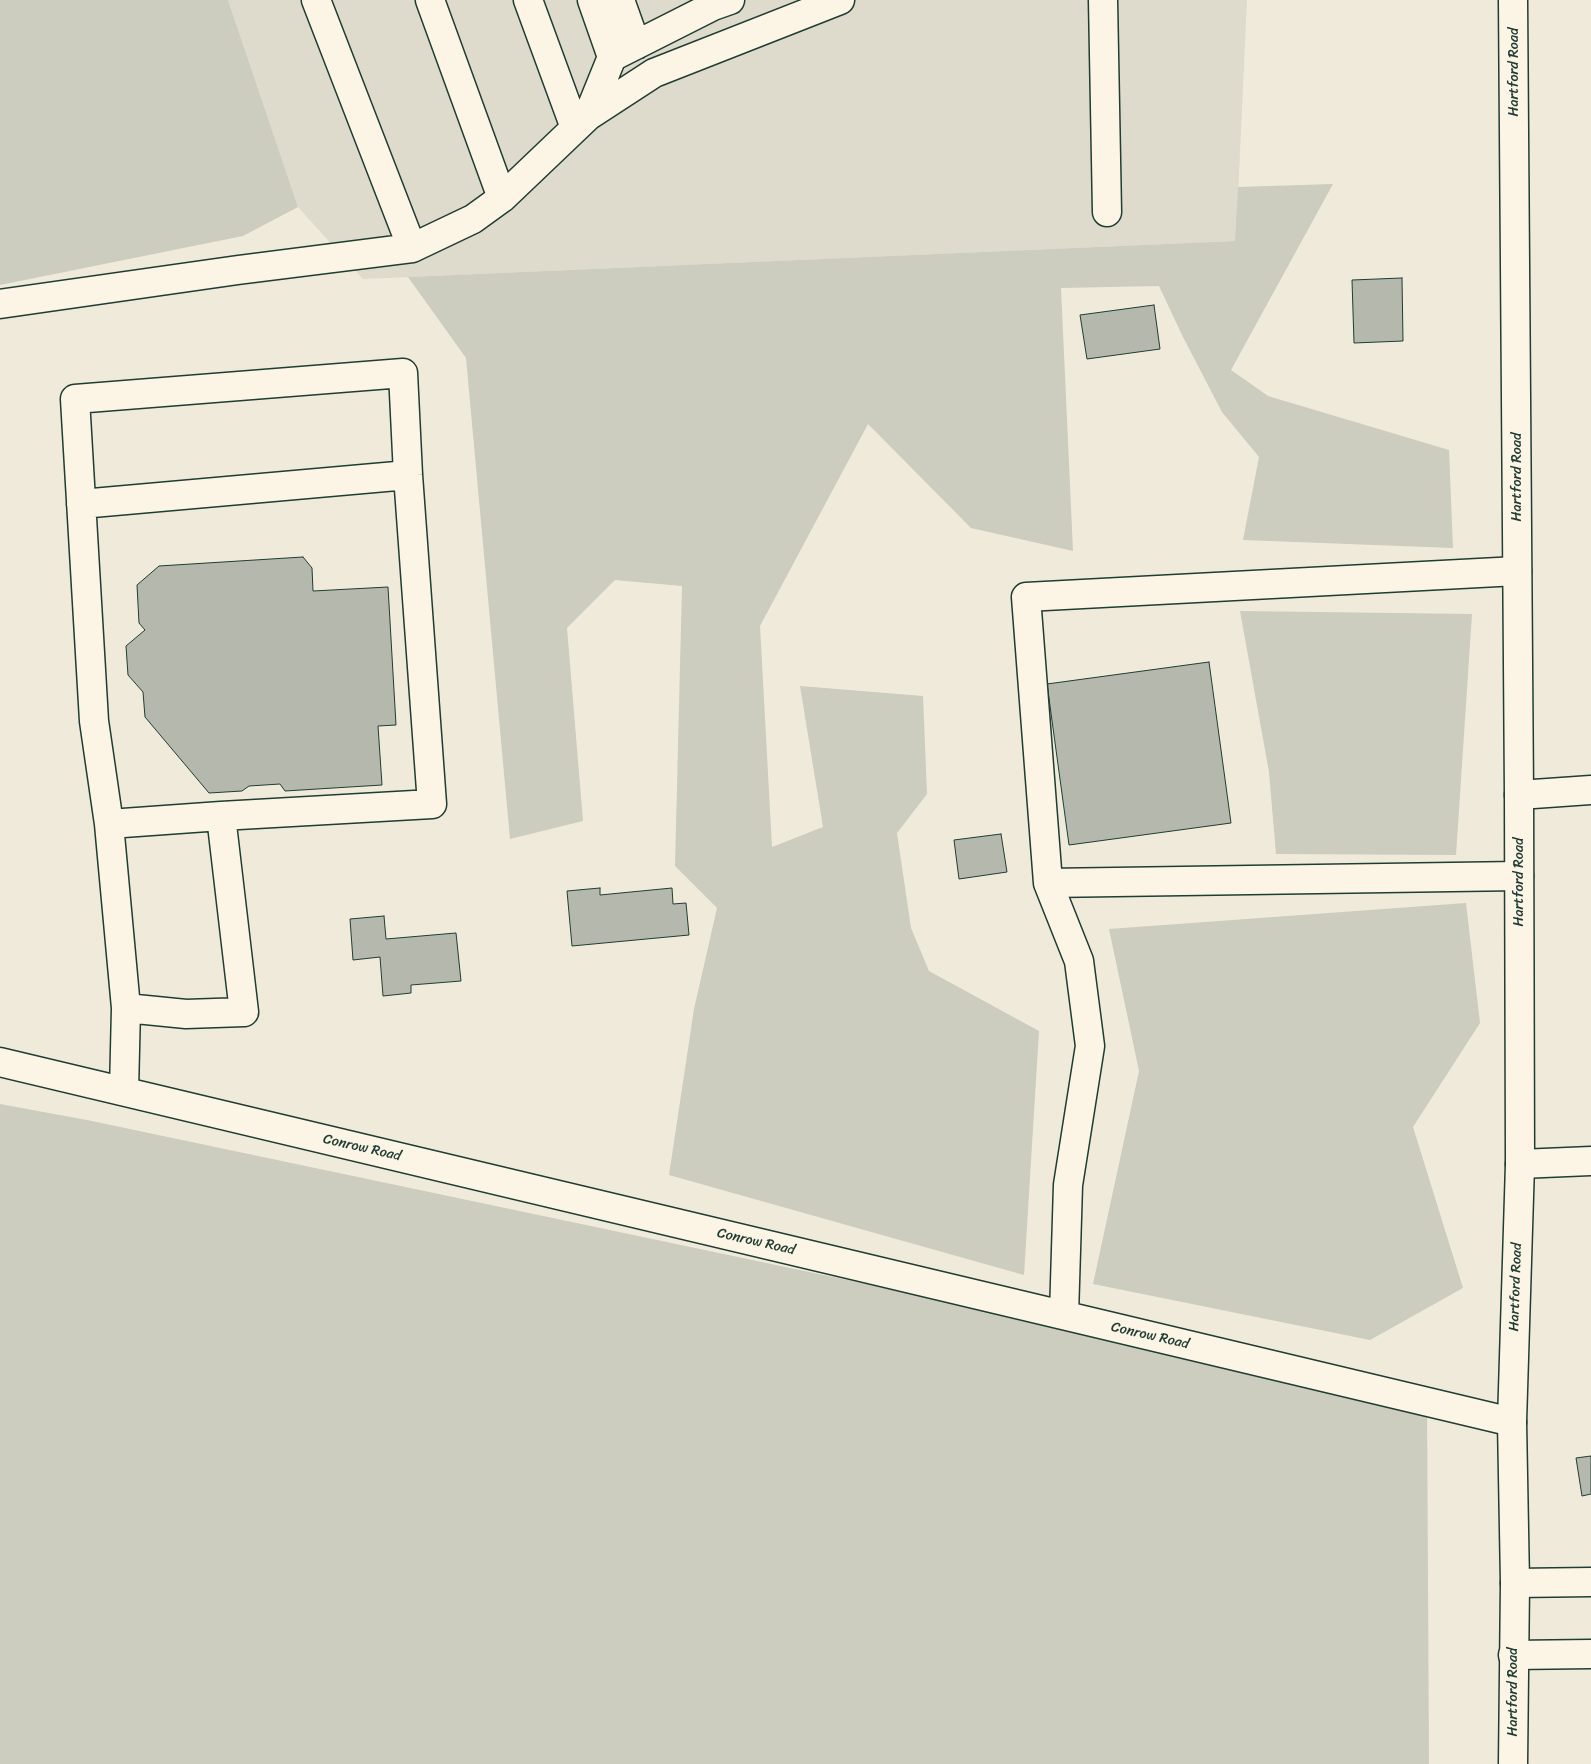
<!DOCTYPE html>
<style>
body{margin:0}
canvas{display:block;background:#efeada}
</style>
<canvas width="1591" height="1764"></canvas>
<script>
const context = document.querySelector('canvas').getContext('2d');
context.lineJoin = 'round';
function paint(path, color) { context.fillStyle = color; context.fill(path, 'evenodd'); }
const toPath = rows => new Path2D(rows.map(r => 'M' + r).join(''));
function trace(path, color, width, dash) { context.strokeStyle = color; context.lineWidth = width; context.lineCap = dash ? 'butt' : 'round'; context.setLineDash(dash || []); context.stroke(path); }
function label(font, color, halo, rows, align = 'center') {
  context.font = font + ' Sriracha,sans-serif'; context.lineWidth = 5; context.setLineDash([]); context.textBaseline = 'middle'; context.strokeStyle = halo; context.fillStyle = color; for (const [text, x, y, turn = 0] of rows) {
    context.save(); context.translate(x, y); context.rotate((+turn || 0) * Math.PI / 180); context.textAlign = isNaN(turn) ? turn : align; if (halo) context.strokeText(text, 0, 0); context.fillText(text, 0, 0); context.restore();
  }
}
const built = toPath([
 [228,0,1247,0,1236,241,363,279,298,207]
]);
const green = toPath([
 [0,0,228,0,298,207,243,236,0,285],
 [1333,184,1231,370,1268,396,1449,450,1453,548,1243,540,1259,457,1222,412,1183,337,1159,286,1061,288,1073,551,971,528,868,424,760,626,772,847,823,827,800,686,923,696,927,794,897,833,911,928,929,971,1039,1031,1024,1275,669,1175,694,1009,717,908,675,866,682,586,615,580,567,628,583,821,510,839,466,358,408,277,1235,241,1238,187],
 [1240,611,1472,614,1456,855,1276,854,1269,772],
 [1466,903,1480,1023,1413,1127,1463,1288,1370,1340,1093,1284,1139,1071,1109,929],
 [0,1104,87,1120,1427,1402,1429,1764,0,1764]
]);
const building = toPath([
 [1402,278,1403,341,1354,343,1352,280,1402,278],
 [1154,305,1160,349,1087,359,1080,315,1154,305],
 [303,557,312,568,313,591,388,587,396,725,378,726,382,785,285,791,280,784,249,786,242,791,209,793,145,717,143,692,128,675,126,646,145,630,139,623,137,585,159,566,303,557],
 [1209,662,1231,823,1069,845,1047,684,1209,662],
 [1001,834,1007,872,959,879,954,840,1001,834],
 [600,888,600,895,672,888,673,904,686,903,689,935,572,946,567,891,600,888],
 [384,916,386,939,456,933,461,981,411,985,411,993,383,996,380,957,353,960,350,919,384,916],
 [1591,1456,1591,1494,1582,1496,1576,1458,1591,1456]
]);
const minor = toPath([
 [316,0,412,248],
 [430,0,502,198],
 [528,0,575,128],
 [592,0,612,57],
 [620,0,636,45],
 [1103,0,1107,212],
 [588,116,654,73,840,0],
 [0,304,238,270,412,248,473,219,502,198,588,116,612,57,713,6,730,0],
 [81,504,408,475],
 [1519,795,1591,790],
 [109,824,94,721,75,399,403,373,408,475,432,804,221,816],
 [1048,883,1519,876],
 [0,1062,1512,1422],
 [124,1091,126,1008,109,824,221,816,244,1012,186,1014,126,1008],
 [1520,1164,1591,1161],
 [1064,1315,1068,1185,1090,1046,1079,961,1048,883,1026,597,1517,571],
 [1515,1583,1591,1582],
 [1513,1655,1591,1654]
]);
const major = toPath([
 [1513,1764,1515,1583,1512,1422,1520,1164,1519,795,1513,0]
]);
const streetNames = [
 ["Hartford Road",1514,72,-90],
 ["Hartford Road",1517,477,-90],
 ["Hartford Road",1519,882,-90],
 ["Conrow Road",362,1148,13],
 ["Conrow Road",756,1242,13],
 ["Hartford Road",1516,1287,-88],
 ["Conrow Road",1150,1336,13],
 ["Hartford Road",1513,1692,-90]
];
paint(built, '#dedbcc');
paint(green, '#cccdbf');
paint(building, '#b5b9ad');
trace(building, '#1f3d34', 1);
trace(minor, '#1f3d34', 31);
trace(major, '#1f3d34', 31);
trace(minor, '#fcf5e5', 28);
trace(major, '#fcf5e5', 28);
label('14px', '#1f3d34', '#fcf5e5', streetNames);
</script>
